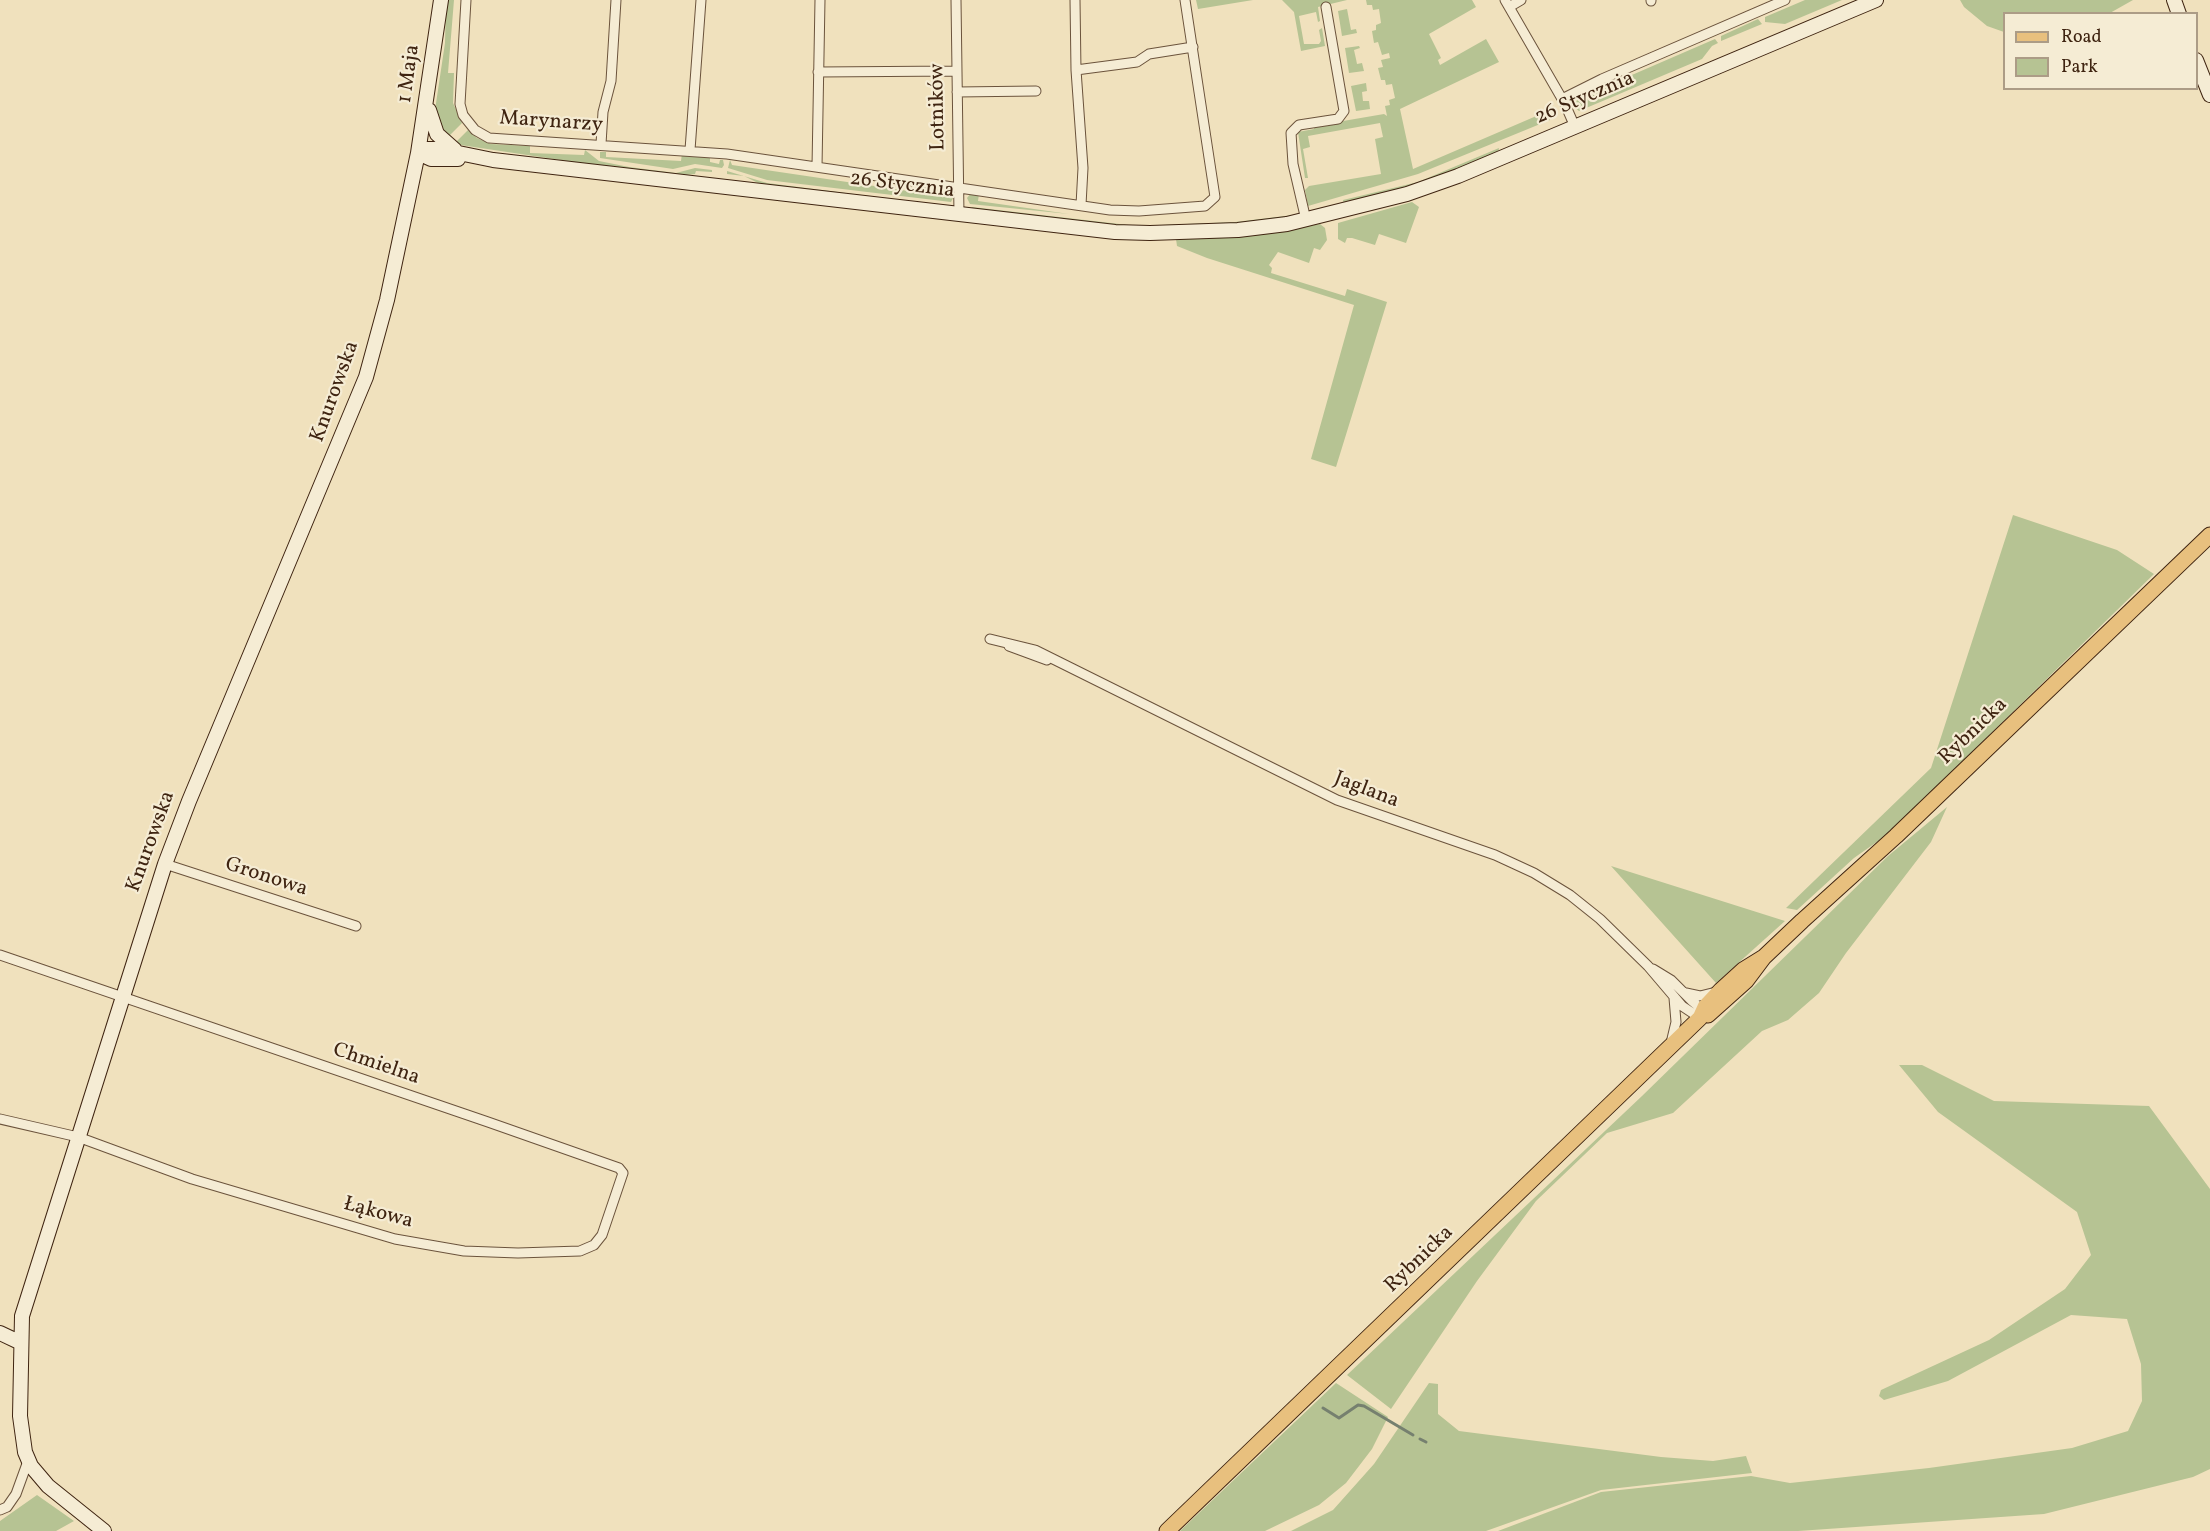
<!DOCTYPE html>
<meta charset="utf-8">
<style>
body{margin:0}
#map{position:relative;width:2210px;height:1531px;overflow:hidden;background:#f0e1bd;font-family:Vollkorn,serif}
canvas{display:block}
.legend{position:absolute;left:2003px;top:12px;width:195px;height:78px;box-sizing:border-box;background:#f5ecd4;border:2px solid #ac9c86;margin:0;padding:8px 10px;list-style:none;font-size:18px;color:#3f2411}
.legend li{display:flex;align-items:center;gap:12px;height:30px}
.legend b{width:30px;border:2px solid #ac9c86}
</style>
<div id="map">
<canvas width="2210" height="1531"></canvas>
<ul class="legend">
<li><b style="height:8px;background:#e8c07e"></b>Road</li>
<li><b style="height:16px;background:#b6c393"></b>Park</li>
</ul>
</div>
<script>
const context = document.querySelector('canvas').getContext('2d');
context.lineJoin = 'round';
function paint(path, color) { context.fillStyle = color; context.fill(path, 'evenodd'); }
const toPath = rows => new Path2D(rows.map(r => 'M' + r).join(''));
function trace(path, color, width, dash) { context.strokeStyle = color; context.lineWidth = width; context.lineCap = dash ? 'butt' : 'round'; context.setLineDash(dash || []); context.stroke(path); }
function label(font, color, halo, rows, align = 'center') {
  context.font = font + ' Vollkorn,serif'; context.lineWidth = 4.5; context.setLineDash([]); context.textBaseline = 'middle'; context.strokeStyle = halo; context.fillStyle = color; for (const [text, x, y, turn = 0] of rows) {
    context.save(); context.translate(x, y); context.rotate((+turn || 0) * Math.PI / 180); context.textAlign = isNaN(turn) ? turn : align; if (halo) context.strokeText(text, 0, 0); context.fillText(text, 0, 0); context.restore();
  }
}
const green = toPath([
 [446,0,454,0,448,73,454,73,453,103,462,123,447,138,442,134,435,110,445,43],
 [1196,0,1253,0,1198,9],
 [1282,0,1347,0,1318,7,1320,21,1318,22,1316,12,1299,16,1304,44,1319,44,1321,41,1319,30,1322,28,1325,46,1301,51,1294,12],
 [1366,0,1472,0,1476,7,1429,34,1441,58,1438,60,1440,65,1486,39,1499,62,1400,109,1413,169,1548,111,1550,120,1418,174,1308,206,1305,190,1309,186,1381,174,1375,139,1383,137,1380,123,1308,136,1310,147,1303,149,1308,178,1305,178,1298,132,1314,129,1314,126,1384,114,1387,116,1385,106,1390,105,1389,100,1395,98,1392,84,1386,85,1385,80,1381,80,1378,68,1383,67,1381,60,1390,58,1389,53,1382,55,1378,42,1374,43,1372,31,1376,30,1376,25,1381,23,1379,9,1373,10,1372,5,1367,5],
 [1805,0,1842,0,1785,24,1765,22,1765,17],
 [1960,0,2133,0,2110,13,2004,14,2004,32,1987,26,1964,7],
 [1347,9,1351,30,1356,29,1357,33,1342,36,1338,11],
 [1758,19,1762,24,1721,41,1721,36],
 [1715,39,1718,43,1712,46,1702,59,1579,111,1574,107,1574,103,1581,97],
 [1359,46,1360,48,1354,50,1356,59,1357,64,1362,63,1364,71,1349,73,1345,48],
 [1366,83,1367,91,1362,92,1363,101,1369,101,1370,109,1356,111,1351,86],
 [468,130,477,138,491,144,530,146,530,153,584,155,585,150,599,161,629,167,676,173,695,168,712,170,712,172,696,171,695,174,684,175,627,170,454,144],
 [1499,148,1498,154,1421,184,1344,207,1343,200,1418,182],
 [600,152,606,152,606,157,681,161,682,153,710,156,710,162,719,164,720,160,723,160,724,165,722,168,695,164,673,169,600,158],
 [730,160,732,165,942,196,943,189,952,191,953,198,951,202,767,180,728,168],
 [727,171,767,183,948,206,762,185,744,176,727,174],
 [971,193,979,194,978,201,1069,214,970,204,967,198],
 [1412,202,1419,207,1406,243,1379,234,1375,245,1352,238,1347,238,1345,243,1338,239,1338,223],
 [972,207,1137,226,1235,222,1302,214,1261,222,1135,228,971,209],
 [1320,224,1325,228,1327,240,1320,250,1314,248,1309,263,1278,252,1269,265,1272,268,1271,273,1345,296,1347,289,1387,302,1336,467,1311,459,1354,305,1207,258,1177,246,1176,239,1274,232],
 [2013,515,2117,550,2154,574,1888,834,1854,858,1797,910,1786,908,1931,768],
 [1947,807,1931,842,1846,953,1819,993,1788,1020,1762,1031,1673,1113,1607,1133,1536,1201,1477,1281,1391,1409,1347,1375,1642,1096,1888,856],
 [1611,866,1785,921,1716,983],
 [1899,1065,1922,1065,1994,1101,2149,1106,2210,1189,2210,1469,2193,1477,2044,1514,1798,1531,1498,1531,1601,1492,1751,1476,1790,1483,1929,1468,2072,1448,2128,1431,2142,1401,2141,1364,2127,1319,2071,1315,1948,1381,1884,1400,1879,1396,1881,1390,1989,1340,2065,1289,2091,1255,2077,1212,1938,1112],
 [1336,1383,1388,1417,1372,1449,1346,1483,1319,1505,1265,1531,1180,1531],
 [1429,1383,1438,1384,1438,1414,1459,1431,1661,1457,1713,1461,1746,1456,1752,1473,1601,1490,1486,1531,1291,1531,1333,1510,1374,1464],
 [37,1495,74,1521,56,1531,0,1531,0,1521]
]);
const stream = toPath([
 [1323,1408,1339,1418,1358,1405,1364,1406,1413,1435],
 [1420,1439,1426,1442]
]);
const street = toPath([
 [466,0,460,104,463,115,475,130,489,138,727,154,1110,210,1139,211,1205,206,1215,197,1185,0],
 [956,0,959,214],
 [1075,0,1076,70,1083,168,1081,205],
 [1505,0,1565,104,1575,127],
 [1651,0,1651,1],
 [1509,7,1521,0],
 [1076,70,1137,62,1149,54,1193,47],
 [818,72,957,71],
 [957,92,1036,91],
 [1562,99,1602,79,1785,0],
 [601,144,603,112,611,81,616,0],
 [690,150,701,0],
 [817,167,820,0],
 [1306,220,1293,164,1291,133,1299,125,1338,119,1344,111,1326,7],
 [990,639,1035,650,1337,800,1495,855,1534,873,1570,895,1600,919,1648,966,1682,1006,1700,1018],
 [1009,646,1047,660],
 [165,864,356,926],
 [0,955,488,1122,619,1168,623,1173,602,1235,594,1245,580,1251,518,1253,464,1251,395,1239,192,1179,78,1137,0,1119],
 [1653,969,1671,980,1692,1001,1698,1006,1699,1018],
 [1686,993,1700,996,1716,992],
 [1671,1043,1676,1022,1674,998],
 [0,1510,7,1507,16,1494,28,1461]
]);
const secondary = toPath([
 [2174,0,2179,14],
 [2196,60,2210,95],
 [429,110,437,134,455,150],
 [418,153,426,149,439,149,493,160,1115,232,1150,233,1238,230,1287,224,1407,194,1458,176,1876,0],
 [418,153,431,159,458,159],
 [0,1333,19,1342],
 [104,1531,48,1486,31,1466,25,1452,20,1416,22,1316,165,864,189,801,366,377,387,300,418,153,441,0]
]);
const primary = toPath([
 [1708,1015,1746,981,1764,957,1802,921,1896,836,2210,535],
 [1167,1531,1700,1018,1705,1007,1721,990,1743,970,1764,957]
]);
const streetNames = [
 ["1 Maja",410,74,-82],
 ["26 Stycznia",1585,99,-23],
 ["Lotników",939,107,-91],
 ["Marynarzy",551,123,4],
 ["26 Stycznia",902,186,7],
 ["Knurowska",336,392,-70],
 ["Rybnicka",1974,732,-44],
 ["Jaglana",1366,791,21],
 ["Knurowska",152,842,-70],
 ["Gronowa",266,878,18],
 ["Chmielna",376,1065,19],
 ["Łąkowa",378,1214,15],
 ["Rybnicka",1420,1260,-44]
];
paint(green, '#b6c393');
trace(stream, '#76806f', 3);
trace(street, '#6b533c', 11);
trace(secondary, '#3f2411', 16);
trace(primary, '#3f2411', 17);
trace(street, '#f5ecd4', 9);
trace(secondary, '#f5ecd4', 14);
trace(primary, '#e8c07e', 15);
label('21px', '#3f2411', '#f5ecd4', streetNames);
</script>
